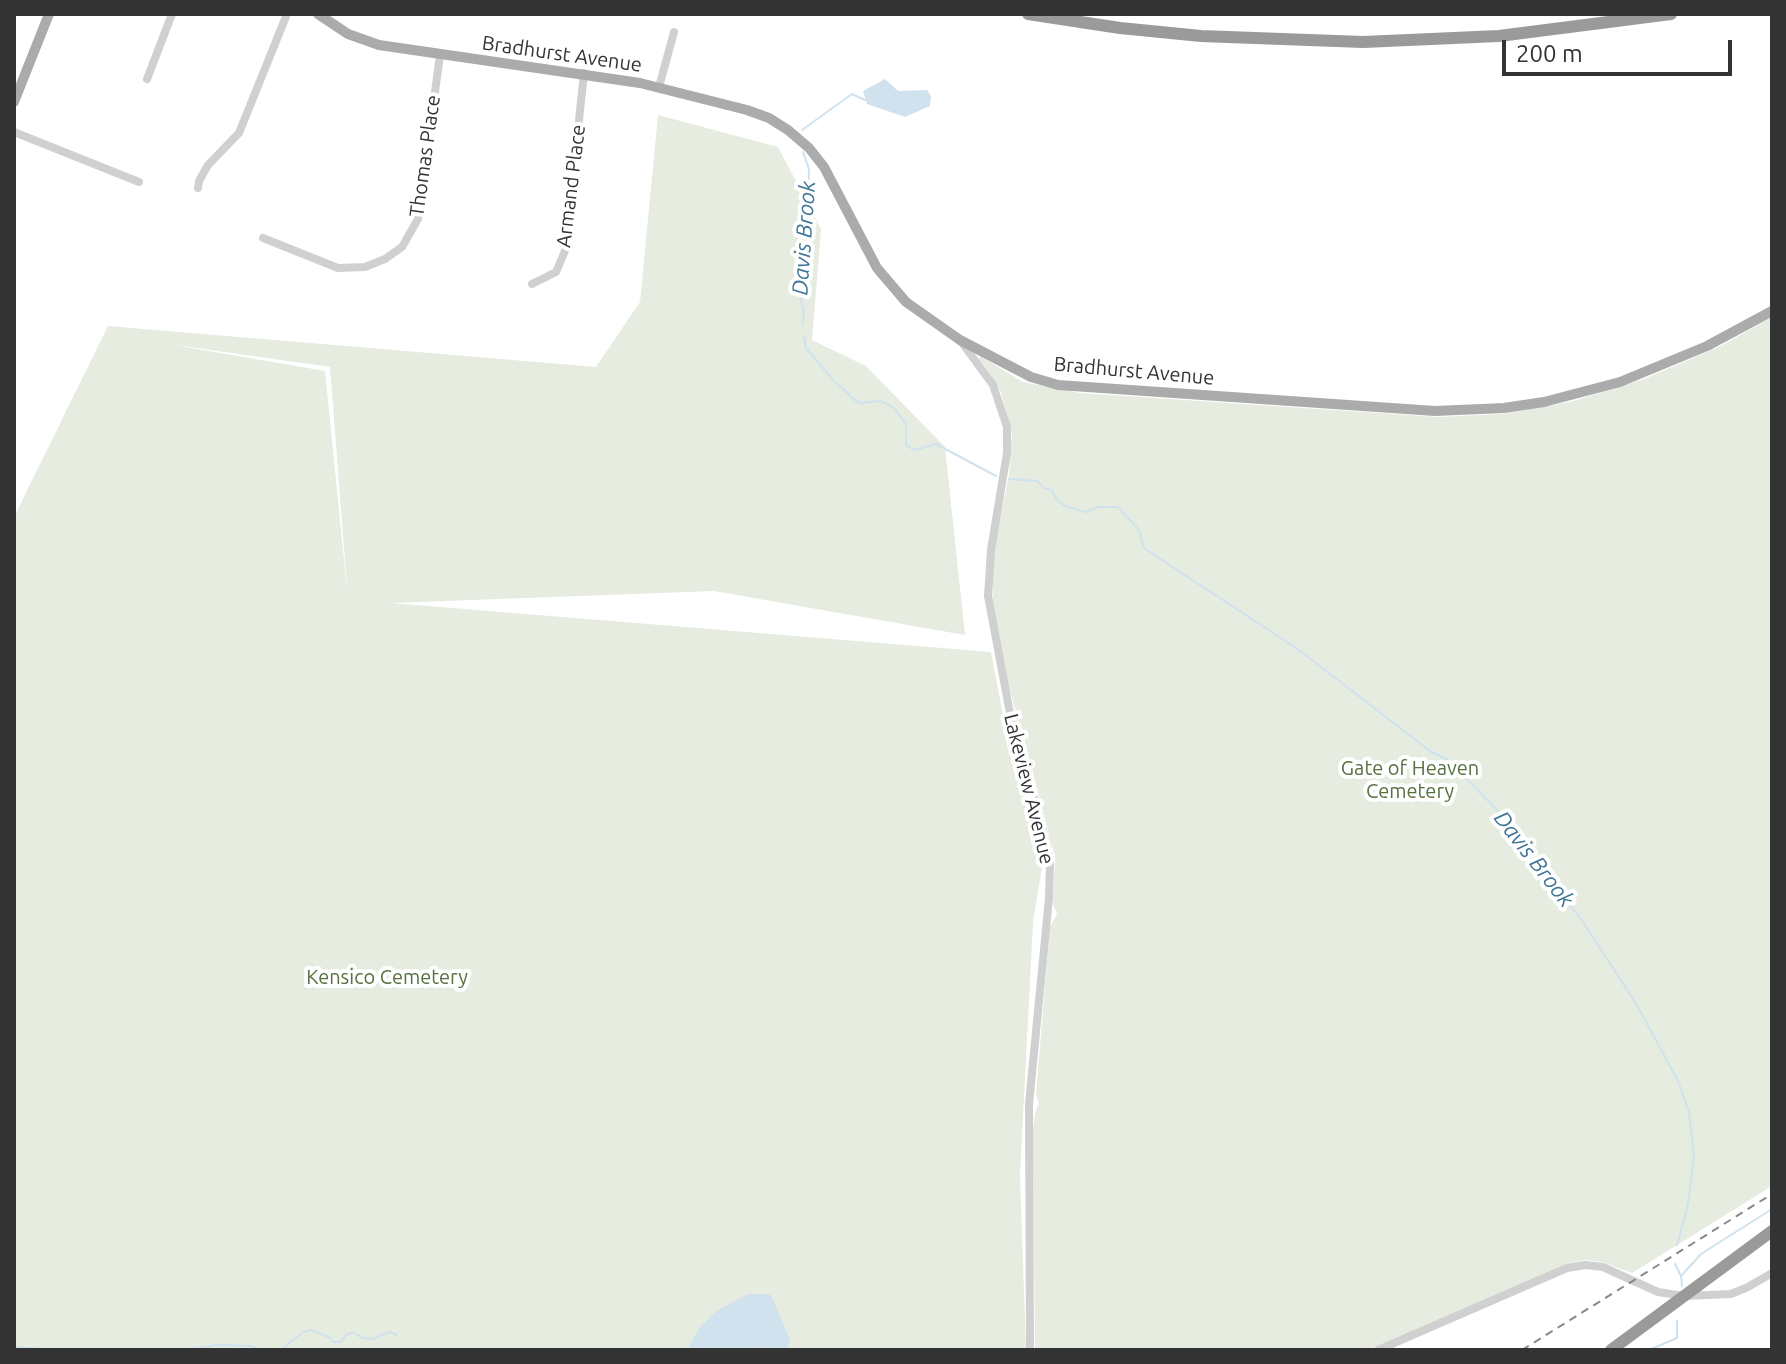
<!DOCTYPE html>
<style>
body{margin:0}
#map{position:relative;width:1786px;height:1364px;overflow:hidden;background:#fff;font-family:Ubuntu,sans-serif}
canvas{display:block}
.frame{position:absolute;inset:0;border:16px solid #333;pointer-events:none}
.scale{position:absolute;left:1502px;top:40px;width:230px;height:36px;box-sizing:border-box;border:4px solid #333;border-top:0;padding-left:10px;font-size:24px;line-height:28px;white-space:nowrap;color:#333;-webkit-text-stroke:6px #fff;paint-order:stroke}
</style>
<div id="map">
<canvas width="1786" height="1364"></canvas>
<div class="frame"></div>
<div class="scale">200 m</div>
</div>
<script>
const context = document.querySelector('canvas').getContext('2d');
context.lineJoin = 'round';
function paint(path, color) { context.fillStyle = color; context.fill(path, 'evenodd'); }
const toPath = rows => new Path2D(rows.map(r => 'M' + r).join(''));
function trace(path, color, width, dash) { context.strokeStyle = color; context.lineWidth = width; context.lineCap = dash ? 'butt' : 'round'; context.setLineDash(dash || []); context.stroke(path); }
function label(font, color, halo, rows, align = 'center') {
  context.font = font + ' Ubuntu,sans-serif'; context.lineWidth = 8; context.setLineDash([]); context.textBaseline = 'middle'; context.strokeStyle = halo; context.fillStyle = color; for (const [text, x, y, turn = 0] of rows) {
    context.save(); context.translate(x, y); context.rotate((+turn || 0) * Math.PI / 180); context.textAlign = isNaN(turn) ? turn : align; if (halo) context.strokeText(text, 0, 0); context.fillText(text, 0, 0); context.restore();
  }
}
const green = toPath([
 [658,115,778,147,821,229,812,340,866,366,945,447,965,635,714,591,391,603,991,652,1006,731,1036,828,1043,861,1033,922,1020,1175,1026,1350,14,1350,14,517,108,326,596,367,640,302],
 [168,344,330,367,348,600,325,371],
 [1772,317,1772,1186,1632,1273,1602,1262,1587,1260,1571,1263,1368,1350,1035,1350,1033,1127,1036,1109,1039,1105,1036,1094,1050,927,1057,914,1053,904,1055,856,1008,683,993,604,992,577,994,549,1009,475,1012,434,1001,392,984,365,979,360,980,356,1023,382,1080,393,1438,417,1502,414,1570,402,1644,379,1721,346]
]);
const water = toPath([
 [885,79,898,91,927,90,931,96,930,106,905,117,867,104,863,91],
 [748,1294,769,1294,772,1297,790,1340,787,1349,761,1350,755,1347,749,1350,687,1350,700,1327,718,1310]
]);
const stream = toPath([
 [802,130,852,94,865,100],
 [802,325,804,314,798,283,806,272,809,169,803,152],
 [804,337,806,348,833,380,856,401,861,403,880,401,894,408,906,424,906,445,914,450,936,444,996,476],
 [1009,479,1038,481,1043,488,1052,490,1056,499,1065,506,1086,512,1098,507,1118,507,1139,530,1144,548,1299,650,1430,751,1448,760,1503,816,1583,922,1637,1005,1678,1081,1689,1112,1694,1154,1688,1204,1677,1245],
 [1675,1264,1681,1276,1682,1286],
 [1681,1276,1701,1254,1772,1209],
 [14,1347,60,1350],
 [183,1350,217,1345,251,1346,261,1350],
 [281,1350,303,1332,311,1330,329,1337,333,1342,341,1342,346,1335,353,1332,362,1338,373,1339,389,1332,397,1335],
 [1649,1350,1677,1338,1677,1321]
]);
const minor = toPath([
 [147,79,172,14],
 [659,87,674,32],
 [14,132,139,182],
 [198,188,199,181,208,165,239,133,287,14],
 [263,238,338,268,365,267,385,259,402,247,418,219,440,55],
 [532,284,556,272,565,251,584,73],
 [960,340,993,385,1007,427,1007,453,991,550,988,596,1009,708,1047,844,1050,863,1049,898,1029,1104,1030,1350],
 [1378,1350,1567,1268,1586,1265,1603,1267,1658,1292,1684,1296,1731,1294,1748,1287,1772,1273]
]);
const major = toPath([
 [318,14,348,34,379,45,640,83,747,110,769,118,788,130,809,148,824,167,877,268,906,302,960,340,1031,377,1058,385,1435,411,1504,408,1544,402,1620,382,1707,346,1772,311],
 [14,102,49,14]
]);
const highway = toPath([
 [1028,14,1120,28,1201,36,1363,42,1499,36,1671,14],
 [1611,1350,1772,1231]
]);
const rail = toPath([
 [1522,1350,1772,1194]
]);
const streetNames = [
 ["Bradhurst Avenue",562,54,8],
 ["Thomas Place",425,156,-82],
 ["Armand Place",571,186,-83],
 ["Bradhurst Avenue",1134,371,5],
 ["Lakeview Avenue",1029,789,76]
];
const parkNames = [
 ["Gate of Heaven",1410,768],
 ["Cemetery",1410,791],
 ["Kensico Cemetery",387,977]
];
const waterNames = [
 ["Davis Brook",804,238,-86],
 ["Davis Brook",1534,859,52]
];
paint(green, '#e6ecdf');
paint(water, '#cfe2ee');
trace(stream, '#cfe2ee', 2);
trace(minor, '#d0d0d0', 8);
trace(major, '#ababab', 10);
trace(highway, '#9a9a9a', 12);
trace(rail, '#888', 2, [8, 6]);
label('20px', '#333', '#fff', streetNames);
label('20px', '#56703f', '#fff', parkNames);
label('italic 22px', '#3f7597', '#fff', waterNames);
</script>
